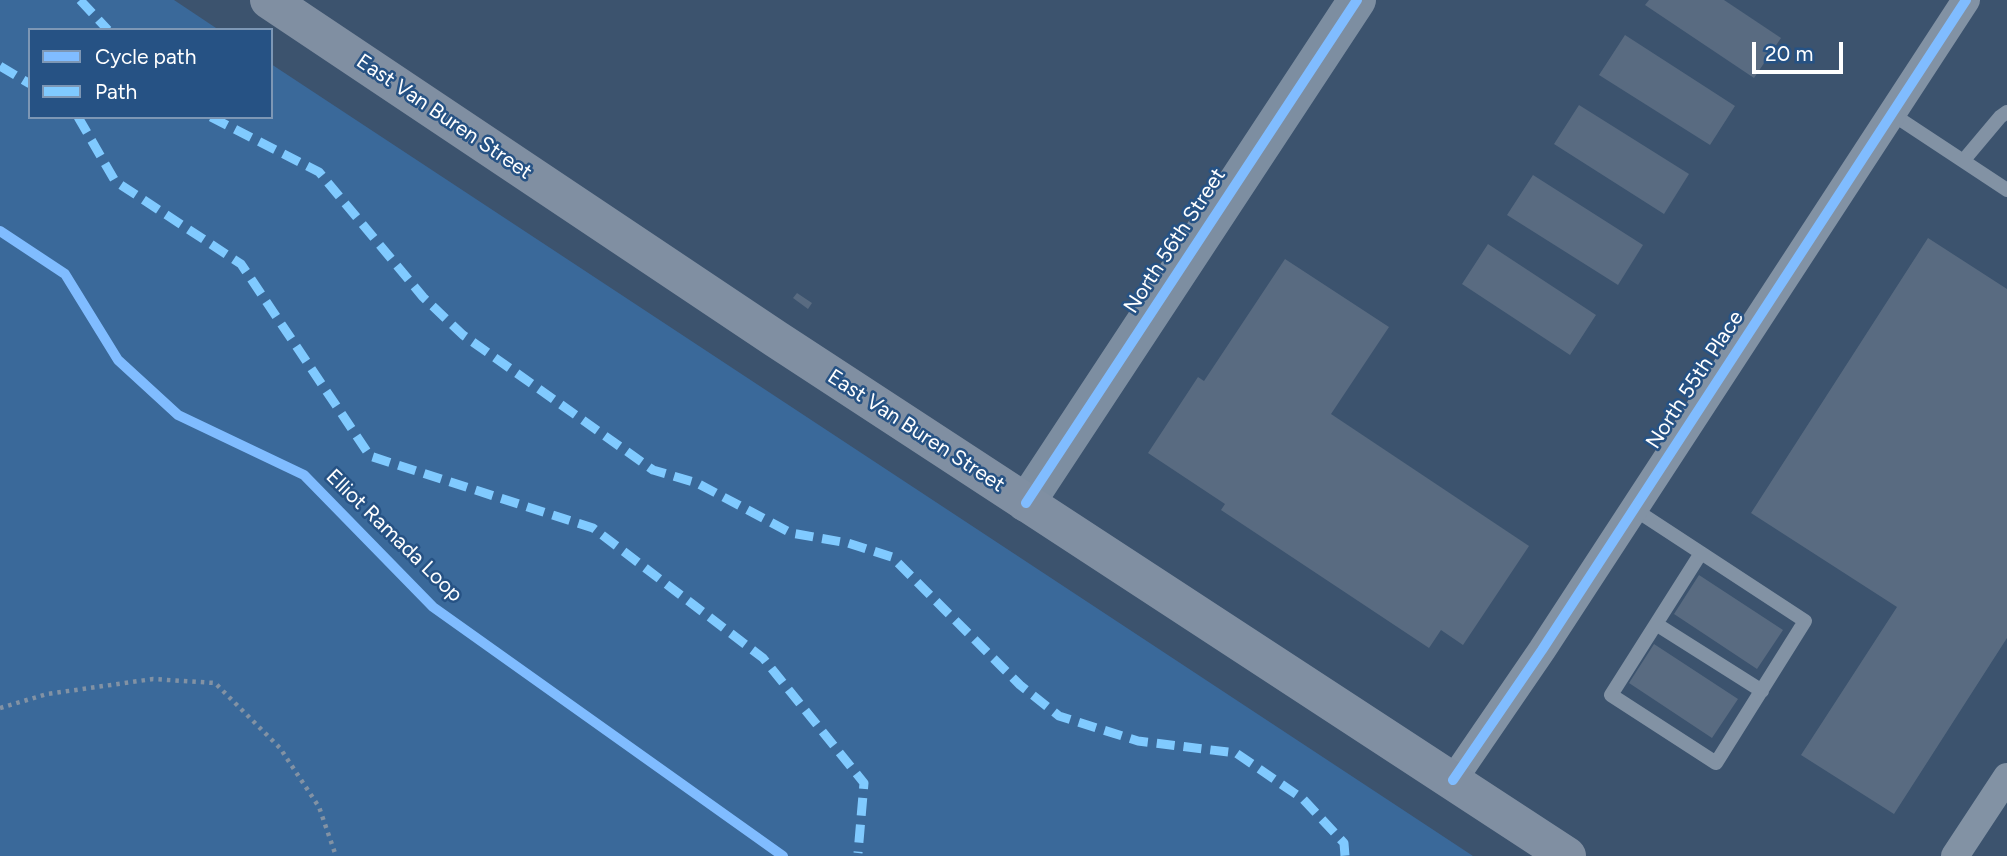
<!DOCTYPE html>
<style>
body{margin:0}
#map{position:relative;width:2007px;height:856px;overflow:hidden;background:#3c536e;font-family:Figtree,sans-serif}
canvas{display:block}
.legend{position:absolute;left:28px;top:28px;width:245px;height:91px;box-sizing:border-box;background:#265284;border:2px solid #7d97b5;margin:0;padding:9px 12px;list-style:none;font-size:21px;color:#fff}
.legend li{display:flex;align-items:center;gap:14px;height:35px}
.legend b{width:35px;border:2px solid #7d97b5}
.scale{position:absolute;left:1752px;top:42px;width:91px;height:32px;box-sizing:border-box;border:4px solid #fff;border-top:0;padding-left:9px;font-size:21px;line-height:24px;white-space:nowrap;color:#fff;-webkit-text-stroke:5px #265284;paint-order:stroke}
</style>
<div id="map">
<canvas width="2007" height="856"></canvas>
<ul class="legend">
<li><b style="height:9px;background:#80bcff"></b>Cycle path</li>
<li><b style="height:9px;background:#80caff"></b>Path</li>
</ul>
<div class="scale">20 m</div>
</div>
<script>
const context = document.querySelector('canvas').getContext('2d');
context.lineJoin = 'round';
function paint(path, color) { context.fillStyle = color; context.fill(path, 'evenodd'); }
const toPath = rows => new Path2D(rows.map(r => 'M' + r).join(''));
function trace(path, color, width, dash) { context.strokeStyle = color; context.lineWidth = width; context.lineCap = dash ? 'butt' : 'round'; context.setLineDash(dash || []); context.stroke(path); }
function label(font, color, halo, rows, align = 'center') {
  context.font = font + ' Figtree,sans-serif'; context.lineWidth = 5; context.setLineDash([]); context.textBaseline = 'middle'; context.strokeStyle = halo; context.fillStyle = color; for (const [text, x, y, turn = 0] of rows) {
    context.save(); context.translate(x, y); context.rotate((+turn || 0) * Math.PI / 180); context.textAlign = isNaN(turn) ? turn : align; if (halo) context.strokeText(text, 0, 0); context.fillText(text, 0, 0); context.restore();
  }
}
const green = toPath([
 [0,0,174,0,219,30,30,30,30,117,271,117,271,64,1473,856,0,856]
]);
const building = toPath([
 [1649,0,1724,0,1781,38,1754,78,1645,5],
 [1625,35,1735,106,1710,145,1599,75],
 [1579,105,1689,174,1664,214,1554,144],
 [1533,175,1643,245,1618,285,1507,215],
 [1928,238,2007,289,2007,638,1894,814,1801,755,1897,607,1751,513],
 [1488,244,1596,315,1570,355,1462,284],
 [1285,259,1389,327,1331,414,1529,546,1463,645,1441,630,1429,648,1221,510,1225,504,1148,453,1198,377,1204,381],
 [797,293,812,303,808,309,793,298],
 [1699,575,1783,630,1757,669,1674,614],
 [1654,644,1738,699,1712,738,1629,683]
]);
const path = toPath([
 [0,708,47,694,153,679,215,683,280,748,319,807,336,856]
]);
const lane = toPath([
 [1892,114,2007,190],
 [1963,161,2000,117,2007,112],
 [1634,509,1805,621,1716,763,1611,695,1701,553],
 [1656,624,1762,691]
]);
const street = toPath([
 [1453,780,1542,650,1966,0],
 [1955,856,2007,777]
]);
const secondary = toPath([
 [1026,503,1357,0]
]);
const primary = toPath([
 [269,0,776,339,1567,856]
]);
const quiet = toPath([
 [80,0,108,30],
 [0,66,30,84],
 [78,117,115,181,241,264,370,456,593,528,763,658,864,783,858,853],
 [211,117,319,172,423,297,463,335,653,470,697,483,791,533,848,543,892,557,1020,685,1059,716,1138,741,1236,753,1303,799,1344,843,1345,856]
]);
const cycleway = toPath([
 [0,231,65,274,118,360,178,415,304,475,433,607,783,856],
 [1026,503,1357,0],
 [1453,780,1542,650,1966,0]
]);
const streetNames = [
 ["East Van Buren Street",444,117,34],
 ["North 56th Street",1175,241,-57],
 ["North 55th Place",1695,380,-57],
 ["East Van Buren Street",916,431,33],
 ["Elliot Ramada Loop",394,536,44]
];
paint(green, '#3a699a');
paint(building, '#596b81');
trace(path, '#8292a4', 4.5, [3.5, 5]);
trace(lane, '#8292a4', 14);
trace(street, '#8292a4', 28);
trace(secondary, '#7d8ea1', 38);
trace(primary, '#808fa2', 38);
trace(quiet, '#80caff', 9, [18, 9]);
trace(cycleway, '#80bcff', 10);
label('21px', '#fff', '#265284', streetNames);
</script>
